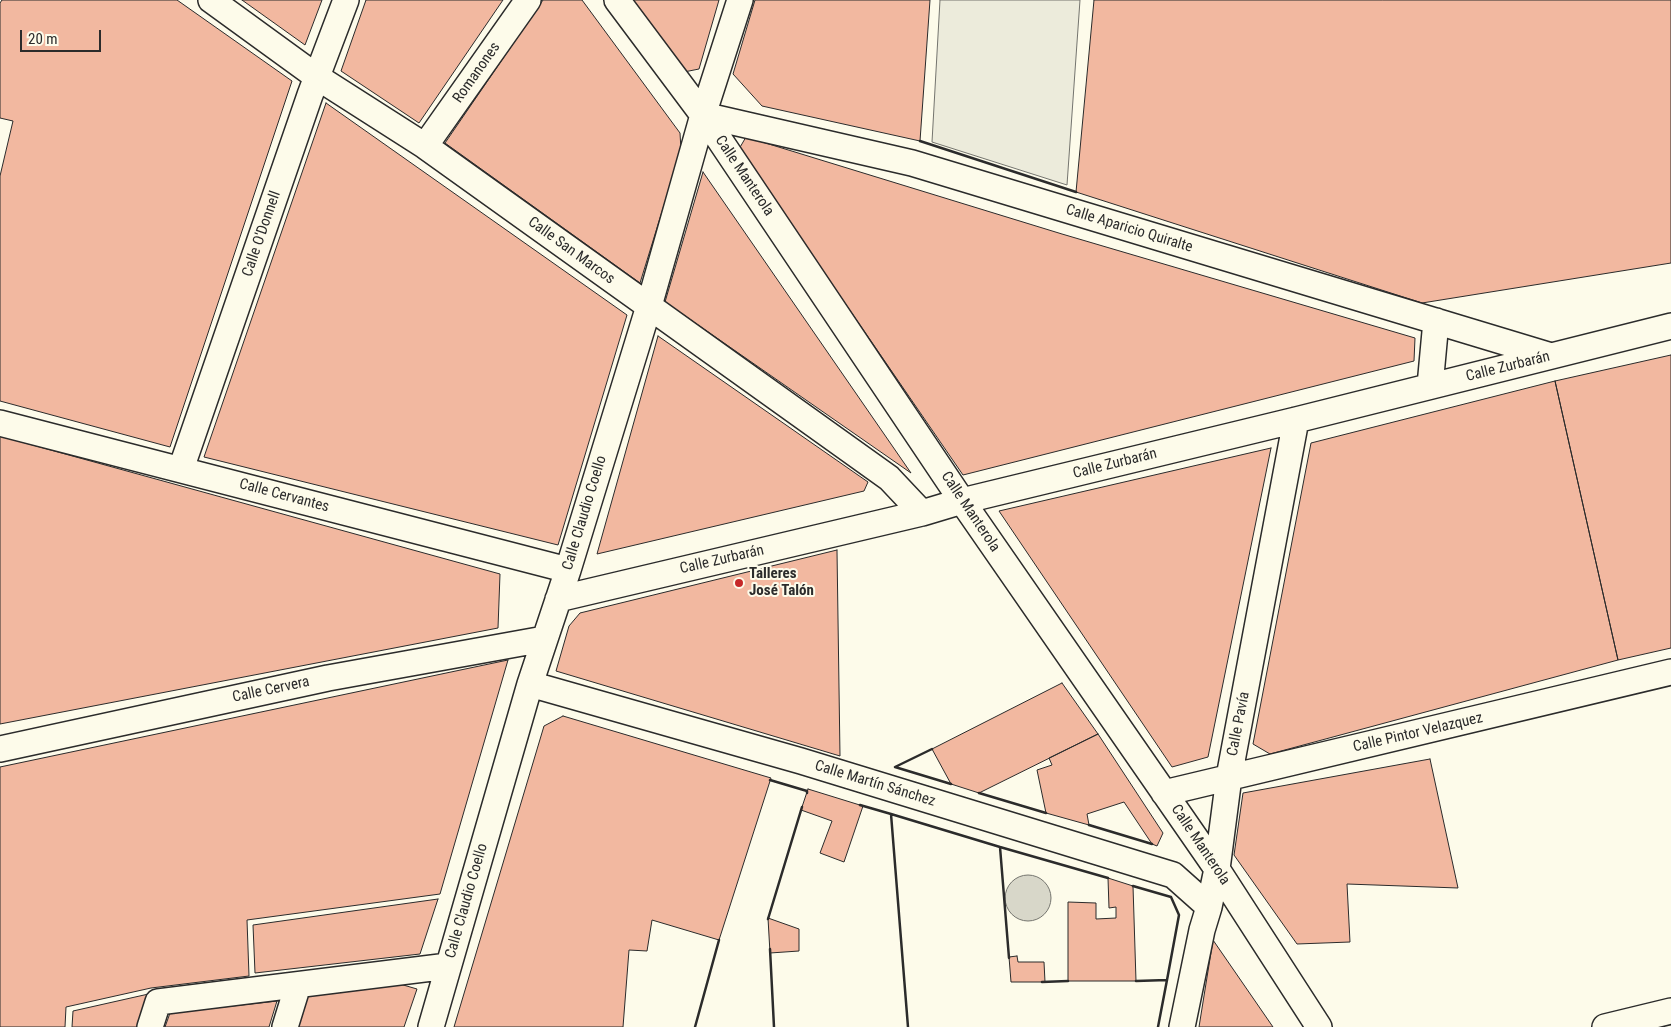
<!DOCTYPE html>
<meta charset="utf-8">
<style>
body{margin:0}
#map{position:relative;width:1671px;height:1027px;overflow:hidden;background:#fdfbea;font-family:"Roboto Condensed",sans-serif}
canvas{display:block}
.scale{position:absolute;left:20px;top:30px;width:81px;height:22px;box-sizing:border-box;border:2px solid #2b2b2b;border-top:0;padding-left:6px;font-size:15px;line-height:18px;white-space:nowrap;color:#2b2b2b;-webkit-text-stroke:4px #fdfbea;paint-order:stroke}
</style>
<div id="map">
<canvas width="1671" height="1027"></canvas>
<div class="scale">20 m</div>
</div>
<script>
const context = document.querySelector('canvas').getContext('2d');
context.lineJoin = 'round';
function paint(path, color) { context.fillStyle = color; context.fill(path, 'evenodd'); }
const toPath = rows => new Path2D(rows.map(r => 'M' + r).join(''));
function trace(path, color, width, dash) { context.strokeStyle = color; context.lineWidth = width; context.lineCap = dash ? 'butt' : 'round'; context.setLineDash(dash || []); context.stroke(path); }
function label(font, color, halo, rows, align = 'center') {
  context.font = font + ' "Roboto Condensed",sans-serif'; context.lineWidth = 4; context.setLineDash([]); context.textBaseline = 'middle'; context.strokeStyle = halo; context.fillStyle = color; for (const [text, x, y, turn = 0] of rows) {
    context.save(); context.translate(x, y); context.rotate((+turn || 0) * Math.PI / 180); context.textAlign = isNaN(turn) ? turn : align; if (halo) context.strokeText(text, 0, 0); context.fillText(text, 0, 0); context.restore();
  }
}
const green = toPath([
 [940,0,1080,0,1067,185,932,142,940,0]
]);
const water = toPath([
 '1005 898a23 23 0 1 1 46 0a23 23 0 1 1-46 0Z'
]);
const building = toPath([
 [2,0,177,0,292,81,170,447,0,401,0,176,13,121,0,118,0,3,2,0],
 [242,0,322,0,305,45,242,0],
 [366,0,503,0,419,123,341,71,366,0],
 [543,0,582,0,680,133,681,150,640,283,445,143,543,0],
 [632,0,719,0,699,69,684,72,632,0],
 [755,0,930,0,920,141,762,106,733,74,755,0],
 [1094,0,1671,0,1671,263,1422,303,1076,192,1094,0],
 [326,103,627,315,558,545,204,457,326,103],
 [746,137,1062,234,1415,338,1414,361,963,475,739,149,746,137],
 [703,172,911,473,665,302,703,172],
 [658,336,868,482,864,491,597,554,658,336],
 [1671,355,1671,648,1618,660,1555,381,1671,355],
 [1555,381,1618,660,1270,754,1253,744,1311,443,1555,381],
 [0,436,500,574,498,628,0,724,0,436],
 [1271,448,1208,757,1172,767,999,511,1271,448],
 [837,550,840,756,556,671,569,626,580,613,837,550],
 [508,660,440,894,247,920,249,976,151,988,66,1007,65,1027,0,1027,0,767,508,660],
 [1062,683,1098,734,979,793,951,784,932,749,1062,683],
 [563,716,771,778,719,940,652,920,647,951,629,950,623,1027,454,1027,544,726,563,716],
 [1098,734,1163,833,1157,846,1152,844,1124,802,1087,814,1089,825,1046,813,1037,770,1052,765,1049,758,1098,734],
 [1430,759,1458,888,1347,884,1350,942,1297,944,1234,855,1243,793,1430,759],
 [808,789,863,806,844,862,820,853,832,821,801,810,808,789],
 [1108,878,1133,886,1136,981,1068,981,1068,902,1096,903,1096,919,1116,918,1116,907,1109,908,1108,878],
 [438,899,420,954,255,973,253,925,438,899],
 [768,918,799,929,799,951,770,953,768,918],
 [1213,940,1273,1027,1199,1027,1213,940],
 [1017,956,1018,962,1044,962,1045,982,1011,982,1009,957,1017,956],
 [393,982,417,989,404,1027,296,1027,306,993,393,982],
 [153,993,143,1027,72,1027,73,1011,153,993],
 [277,1001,269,1027,165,1027,170,1013,277,1001]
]);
const minor = toPath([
 [211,0,317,77,425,146,889,478,922,513],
 [617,0,703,115,962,501,1217,869,1319,1027],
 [703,115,912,163,1551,356],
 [425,146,528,0],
 [1430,386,1436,321],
 [0,423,568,570],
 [181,469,310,95,346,0],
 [558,599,922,513,962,501,1296,420,1671,326],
 [530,684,801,761,1173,875,1209,907],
 [0,749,328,678,544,639],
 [1164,793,1671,672],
 [150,1027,158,1002,448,966],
 [285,1027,298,985],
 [431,1027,530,684,568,570,649,306,703,115,740,0],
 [1182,1027,1202,930,1209,907,1217,869,1229,777,1296,420],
 [1605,1027,1671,1011]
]);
const wall = toPath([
 [920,141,1076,192],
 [932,749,895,767,951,784],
 [770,780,807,791,807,793],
 [979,793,1046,813],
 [860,805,891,814],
 [1089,825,1152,844],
 [1133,886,1171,897,1179,915,1167,980,1136,981],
 [768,919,802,807],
 [770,949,774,1027],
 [1009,958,1000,847,1108,878],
 [1042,982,1068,981],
 [695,1027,719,940],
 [908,1027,891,814,1000,847],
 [1158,1027,1167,980]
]);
const markers = [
 [739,583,5,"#c62828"]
];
const streetNames = [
 ["Romanones",477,73,-55],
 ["Calle Manterola",744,176,56],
 ["Calle Aparicio Quiralte",1129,229,17],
 ["Calle O'Donnell",262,234,-71],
 ["Calle San Marcos",571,251,36],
 ["Calle Zurbarán",1508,367,-14],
 ["Calle Zurbarán",1115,464,-14],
 ["Calle Cervantes",284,496,15],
 ["Calle Manterola",970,512,56],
 ["Calle Claudio Coello",585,513,-73],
 ["Calle Zurbarán",722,560,-13],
 ["Calle Cervera",271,690,-12],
 ["Calle Pavía",1239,724,-79],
 ["Calle Pintor Velazquez",1418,733,-13],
 ["Calle Martín Sánchez",875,784,17],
 ["Calle Manterola",1200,845,56],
 ["Calle Claudio Coello",467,901,-74]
];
const poiNames = [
 ["Talleres",749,574],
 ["José Talón",749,591]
];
paint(green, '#ecebdb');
trace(green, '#74746e', 1);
paint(water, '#d8d7c9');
trace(water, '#74746e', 1);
paint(building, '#f2b8a0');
trace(building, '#2b2b2b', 1);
trace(minor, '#2b2b2b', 28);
trace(minor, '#fdfbea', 25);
trace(wall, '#2b2b2b', 2.5);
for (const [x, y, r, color] of markers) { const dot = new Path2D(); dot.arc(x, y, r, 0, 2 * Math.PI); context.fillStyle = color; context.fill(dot); trace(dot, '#fdfbea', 2); }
label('15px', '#2b2b2b', '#fdfbea', streetNames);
label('bold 15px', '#2b2b2b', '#fdfbea', poiNames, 'left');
</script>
